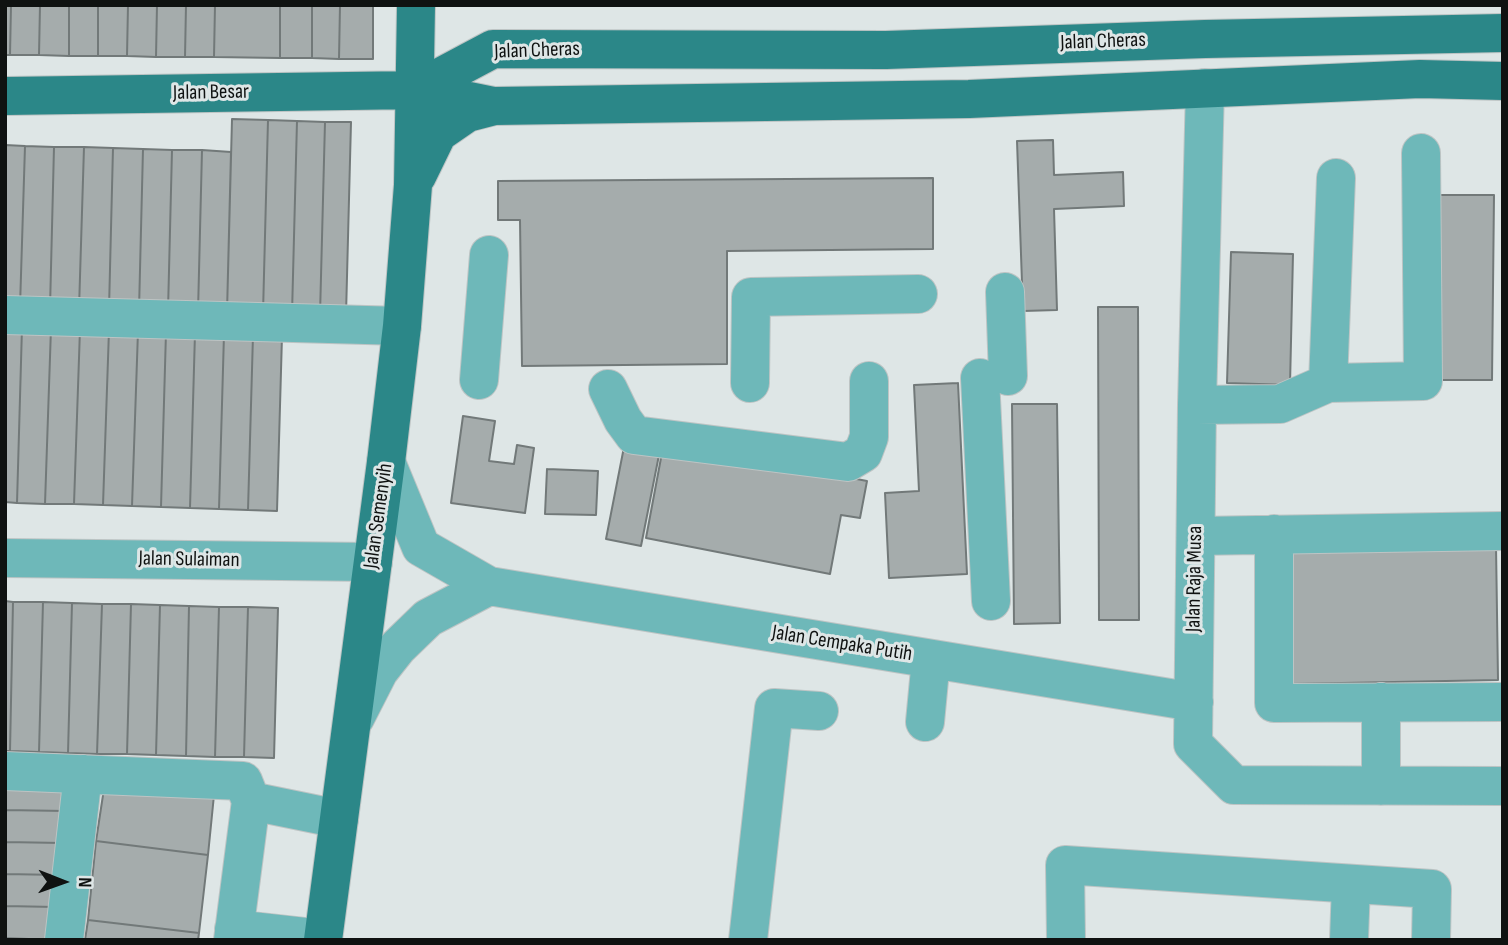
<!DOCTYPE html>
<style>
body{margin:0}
#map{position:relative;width:1508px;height:945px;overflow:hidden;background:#dee6e6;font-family:"Sofia Sans Condensed",sans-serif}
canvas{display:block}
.frame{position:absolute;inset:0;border:7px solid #0f1211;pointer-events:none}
.north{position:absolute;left:28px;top:847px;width:70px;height:70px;-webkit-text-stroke:5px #dee6e6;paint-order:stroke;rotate:91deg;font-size:19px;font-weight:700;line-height:28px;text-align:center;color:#0f1211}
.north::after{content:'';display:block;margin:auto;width:24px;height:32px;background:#0f1211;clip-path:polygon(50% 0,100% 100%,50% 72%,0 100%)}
</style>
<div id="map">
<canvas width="1508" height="945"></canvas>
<div class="frame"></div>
<div class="north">N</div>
</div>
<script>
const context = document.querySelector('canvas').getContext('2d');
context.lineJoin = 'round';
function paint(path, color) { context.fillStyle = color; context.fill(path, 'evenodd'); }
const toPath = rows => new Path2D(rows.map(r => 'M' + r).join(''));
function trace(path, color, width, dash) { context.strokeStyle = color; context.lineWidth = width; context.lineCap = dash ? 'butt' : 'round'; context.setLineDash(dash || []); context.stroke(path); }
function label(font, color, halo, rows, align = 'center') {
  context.font = font + ' "Sofia Sans Condensed",sans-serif'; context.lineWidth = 6; context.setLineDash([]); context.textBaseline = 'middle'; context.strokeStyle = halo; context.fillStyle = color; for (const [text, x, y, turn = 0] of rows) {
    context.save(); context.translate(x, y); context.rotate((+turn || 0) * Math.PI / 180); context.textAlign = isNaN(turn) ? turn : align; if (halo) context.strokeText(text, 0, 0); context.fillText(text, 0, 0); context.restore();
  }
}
const building = toPath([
 [5,5,11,5,10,55,5,55,5,5],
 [11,5,40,5,39,55,10,55,11,5],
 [40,5,69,5,69,56,39,55,40,5],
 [69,5,98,5,98,56,69,56,69,5],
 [98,5,128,5,127,56,98,56,98,5],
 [128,5,157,5,156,57,127,56,128,5],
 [157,5,186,5,185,57,156,57,157,5],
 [186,5,215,5,214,57,185,57,186,5],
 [215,5,280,5,280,58,214,57,215,5],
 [280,5,312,5,312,58,280,58,280,5],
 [312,5,340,5,339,59,312,58,312,5],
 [340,5,373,5,373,59,339,59,340,5],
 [232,119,268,120,263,313,227,312,232,119],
 [268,120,297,121,292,314,263,313,268,120],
 [297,121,325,122,320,315,292,314,297,121],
 [325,122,351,122,346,315,320,315,325,122],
 [1053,140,1054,175,1123,172,1124,206,1054,209,1057,310,1023,311,1017,141,1053,140],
 [5,145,25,146,20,307,5,307,5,145],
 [25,146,54,147,50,308,20,307,25,146],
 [54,147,84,147,79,309,50,308,54,147],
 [84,147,113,148,109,309,79,309,84,147],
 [113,148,143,149,139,310,109,309,113,148],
 [143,149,172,150,168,311,139,310,143,149],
 [172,150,202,150,198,312,168,311,172,150],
 [202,150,231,152,227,312,198,312,202,150],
 [933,178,933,249,727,251,727,364,522,366,520,220,498,220,498,181,933,178],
 [1429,195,1494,195,1492,380,1427,380,1429,195],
 [1231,252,1293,254,1290,385,1227,383,1231,252],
 [1098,307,1138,307,1139,620,1099,620,1098,307],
 [5,327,22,327,17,503,5,502,5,327],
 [22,327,51,328,45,504,17,503,22,327],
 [51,328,80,329,74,504,45,504,51,328],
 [80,329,109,330,103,505,74,504,80,329],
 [109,330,138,331,132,506,103,505,109,330],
 [138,331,166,332,161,507,132,506,138,331],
 [166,332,195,333,190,508,161,507,166,332],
 [195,333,224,334,219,509,190,508,195,333],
 [224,334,253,335,248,510,219,509,224,334],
 [253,335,282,336,277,511,248,510,253,335],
 [958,383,967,574,889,578,885,493,919,491,914,385,958,383],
 [1012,404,1057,404,1060,623,1014,624,1012,404],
 [463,416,495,421,489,461,514,464,517,445,534,448,525,513,451,503,463,416],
 [664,442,867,481,860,518,841,515,830,574,646,538,664,442],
 [624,447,659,455,641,546,606,539,624,447],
 [547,469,598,471,596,515,545,514,547,469],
 [1496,546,1498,680,1290,684,1288,549,1496,546],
 [5,601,13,602,10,751,5,751,5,601],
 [13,602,43,602,39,752,10,751,13,602],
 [43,602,72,603,68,753,39,752,43,602],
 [72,603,102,604,97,754,68,753,72,603],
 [102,604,131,604,127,754,97,754,102,604],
 [131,604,160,605,156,755,127,754,131,604],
 [160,605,189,606,186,756,156,755,160,605],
 [189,606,219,607,215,757,186,756,189,606],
 [219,607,248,607,244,757,215,757,219,607],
 [248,607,278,608,274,758,244,757,248,607],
 [5,778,68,780,65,811,5,810,5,778],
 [105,782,215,785,208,855,96,841,105,782],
 [5,810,65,811,62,843,5,842,5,810],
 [96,841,208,855,199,933,88,920,96,841],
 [5,842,62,843,59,875,5,874,5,842],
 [5,874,59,875,55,907,5,906,5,874],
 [5,906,55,907,52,940,5,938,5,906],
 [88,920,199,933,198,940,85,940,88,920]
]);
const minor = toPath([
 [1205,88,1197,405,1193,744,1234,785,1503,786],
 [1005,292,1008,376],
 [5,315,402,326],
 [980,378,991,601],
 [479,380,489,255],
 [750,383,751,297,918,294],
 [1328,383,1336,178],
 [608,389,623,420,634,435,848,462,863,453,869,437,869,381],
 [1197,405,1280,404,1328,383,1423,381,1421,153],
 [386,462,421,547,489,586,1194,702],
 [1274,534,1274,703,1503,702],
 [1196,536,1503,531],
 [5,558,373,562],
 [1381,702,1381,786],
 [355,718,379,671,398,647,428,618,489,586],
 [925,722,931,659],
 [5,771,243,781,251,801,233,940],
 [251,801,339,819],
 [234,929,323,939],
 [64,940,83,774],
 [748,940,774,708,819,711],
 [1066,940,1065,865,1432,889,1431,940],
 [1349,940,1351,884]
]);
const major = toPath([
 [416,90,493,49,886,50,1205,39,1503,33],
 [5,96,416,90,494,106,969,99,1420,79,1503,81],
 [417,176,438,133,467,113,494,106],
 [323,940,386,462,402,326,413,185,416,5]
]);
const streetNames = [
 ["Jalan Cheras",1103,42,-2],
 ["Jalan Cheras",537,51,-2],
 ["Jalan Besar",211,93,-1],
 ["Jalan Semenyih",379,516,-82],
 ["Jalan Sulaiman",189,560,1],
 ["Jalan Raja Musa",1195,579,-89],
 ["Jalan Cempaka Putih",842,644,9]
];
paint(building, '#a5acac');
trace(building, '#727979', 2);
trace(minor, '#bdc4c4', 40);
trace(major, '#bdc4c4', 40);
trace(minor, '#6eb8b9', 38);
trace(major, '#2b8788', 38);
label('21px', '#0f1211', '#dee6e6', streetNames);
</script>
